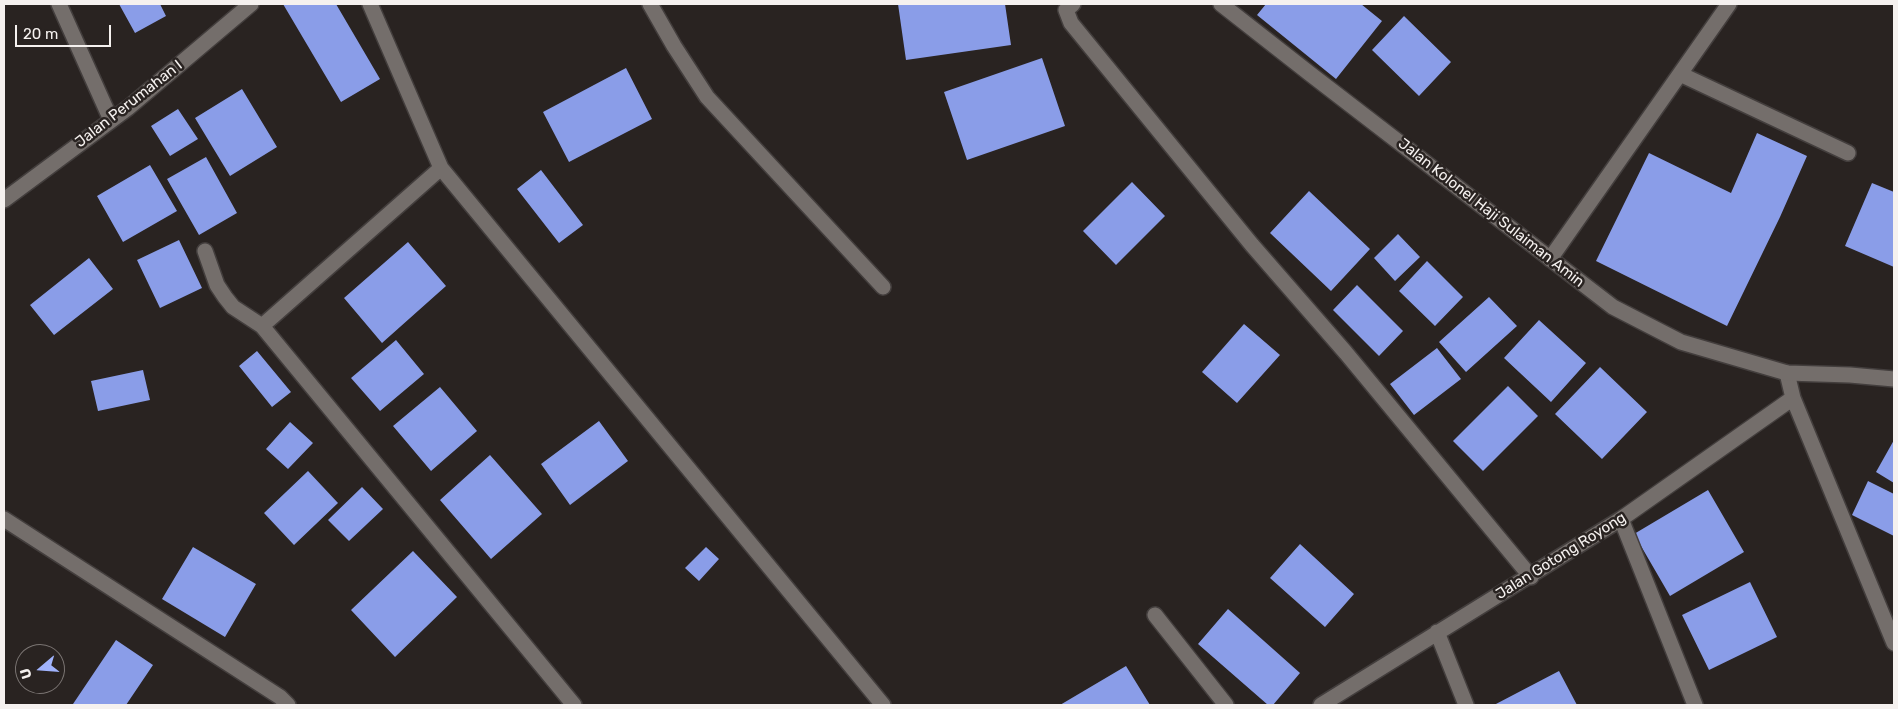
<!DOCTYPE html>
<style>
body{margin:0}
#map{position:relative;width:1898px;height:709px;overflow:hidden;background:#292321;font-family:Rubik,sans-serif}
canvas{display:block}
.frame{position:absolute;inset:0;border:5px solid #f5f1ef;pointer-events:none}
.north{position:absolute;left:15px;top:644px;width:50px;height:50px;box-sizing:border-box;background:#292321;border:1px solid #7b7573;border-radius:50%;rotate:252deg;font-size:14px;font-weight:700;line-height:20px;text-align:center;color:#f5f1ef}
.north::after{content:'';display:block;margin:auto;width:18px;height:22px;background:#a0b3fd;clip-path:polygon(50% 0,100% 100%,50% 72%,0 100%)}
.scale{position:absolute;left:15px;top:25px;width:96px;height:22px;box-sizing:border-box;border:2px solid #f5f1ef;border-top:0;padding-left:6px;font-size:15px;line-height:18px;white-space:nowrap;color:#f5f1ef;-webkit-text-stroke:4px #292321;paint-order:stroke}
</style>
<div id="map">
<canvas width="1898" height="709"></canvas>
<div class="frame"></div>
<div class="north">U</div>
<div class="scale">20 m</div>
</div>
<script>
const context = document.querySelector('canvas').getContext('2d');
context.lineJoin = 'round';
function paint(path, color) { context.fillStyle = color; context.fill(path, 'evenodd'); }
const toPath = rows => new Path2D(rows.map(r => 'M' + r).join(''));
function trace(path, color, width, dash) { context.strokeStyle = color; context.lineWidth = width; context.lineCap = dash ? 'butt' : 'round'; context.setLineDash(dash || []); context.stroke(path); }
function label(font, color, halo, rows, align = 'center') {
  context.font = font + ' Rubik,sans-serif'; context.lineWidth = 5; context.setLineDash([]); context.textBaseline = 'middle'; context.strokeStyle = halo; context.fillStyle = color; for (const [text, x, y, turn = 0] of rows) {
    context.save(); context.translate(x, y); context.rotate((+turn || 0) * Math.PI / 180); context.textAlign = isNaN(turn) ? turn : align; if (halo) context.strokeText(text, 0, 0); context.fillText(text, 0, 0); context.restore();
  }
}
const building = toPath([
 [119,4,160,4,166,16,135,33],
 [283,4,336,4,380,79,341,102],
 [898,4,1005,4,1011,45,906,60],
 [1266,4,1361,4,1382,21,1336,79,1257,15],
 [1404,16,1451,62,1419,96,1372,50],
 [1042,58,1065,126,967,160,944,92],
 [626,68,652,119,569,162,543,112],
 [242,89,277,147,230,176,195,118],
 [178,109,198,139,170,156,151,126],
 [1757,133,1807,156,1780,217,1727,326,1596,261,1649,153,1731,193],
 [206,157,237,213,199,235,167,179],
 [150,165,177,211,123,242,97,196],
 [541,170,583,225,559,243,517,189],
 [1132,182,1165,216,1116,265,1083,231],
 [1872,183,1894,192,1894,267,1845,246],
 [1309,191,1370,249,1331,291,1270,233],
 [1398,234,1420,257,1395,281,1374,258],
 [179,240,202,288,160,308,137,260],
 [408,242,446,286,382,343,344,298],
 [89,258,113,289,54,335,30,305],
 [1427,261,1463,297,1435,326,1399,291],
 [1357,285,1403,331,1379,356,1333,310],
 [1489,297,1517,326,1466,372,1439,342],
 [1539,320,1586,363,1551,402,1504,358],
 [1244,324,1280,355,1237,403,1202,372],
 [396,340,424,374,380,411,351,378],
 [1437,348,1461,379,1414,415,1390,384],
 [257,351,291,392,272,407,239,366],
 [1600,367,1647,412,1602,459,1555,414],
 [143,370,150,400,98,411,91,381],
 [1508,386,1538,416,1483,471,1453,441],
 [440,387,477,431,431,471,393,426],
 [599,421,628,461,570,505,541,464],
 [290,422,313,443,288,469,266,449],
 [1894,440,1894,483,1876,472],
 [490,455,542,514,491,559,440,500],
 [308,471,338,503,294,545,264,513],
 [1868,481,1894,494,1894,536,1852,515],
 [362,487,383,509,349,541,328,520],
 [1708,490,1744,552,1670,596,1634,534],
 [1300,544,1354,594,1325,627,1270,578],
 [193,547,256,584,225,637,162,599],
 [706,547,719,559,699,581,685,568],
 [413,551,457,597,395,657,351,610],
 [1750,582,1777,637,1709,670,1682,615],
 [1228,609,1300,673,1273,705,1268,705,1198,644],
 [116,640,153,665,126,705,75,705,73,704],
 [1126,666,1150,705,1060,705],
 [1559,671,1577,705,1494,705]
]);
const lane = toPath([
 [1155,615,1226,705]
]);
const street = toPath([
 [59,4,111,120],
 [370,4,441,168,883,705],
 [650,4,674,46,707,97,883,287],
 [1073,4,1066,10,1071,23,1080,34,1252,245,1346,353,1531,577],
 [1680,74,1848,153],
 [441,168,262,326,574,705],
 [4,200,128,108,251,4],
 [205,251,217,285,225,297,233,307,262,326],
 [1550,259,1729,4],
 [1787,373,1793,398,1894,643],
 [4,519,280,697,288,705],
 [1621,519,1695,705],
 [1437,632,1466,705],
 [1321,705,1621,519,1793,398]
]);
const secondary = toPath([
 [1221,4,1309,73,1613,307,1681,342,1787,373,1850,375,1894,379]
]);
const streetNames = [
 ["Jalan Perumahan I",129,104,-38],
 ["Jalan Kolonel Haji Sulaiman Amin",1491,213,38],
 ["Jalan Gotong Royong",1561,556,-32]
];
paint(building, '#8a9de8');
trace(lane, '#433e3d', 18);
trace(street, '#433e3d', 18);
trace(secondary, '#433e3d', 18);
trace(lane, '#746e6b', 15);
trace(street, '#746e6b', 15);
trace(secondary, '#746e6b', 15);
label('15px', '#f5f1ef', '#292321', streetNames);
</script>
